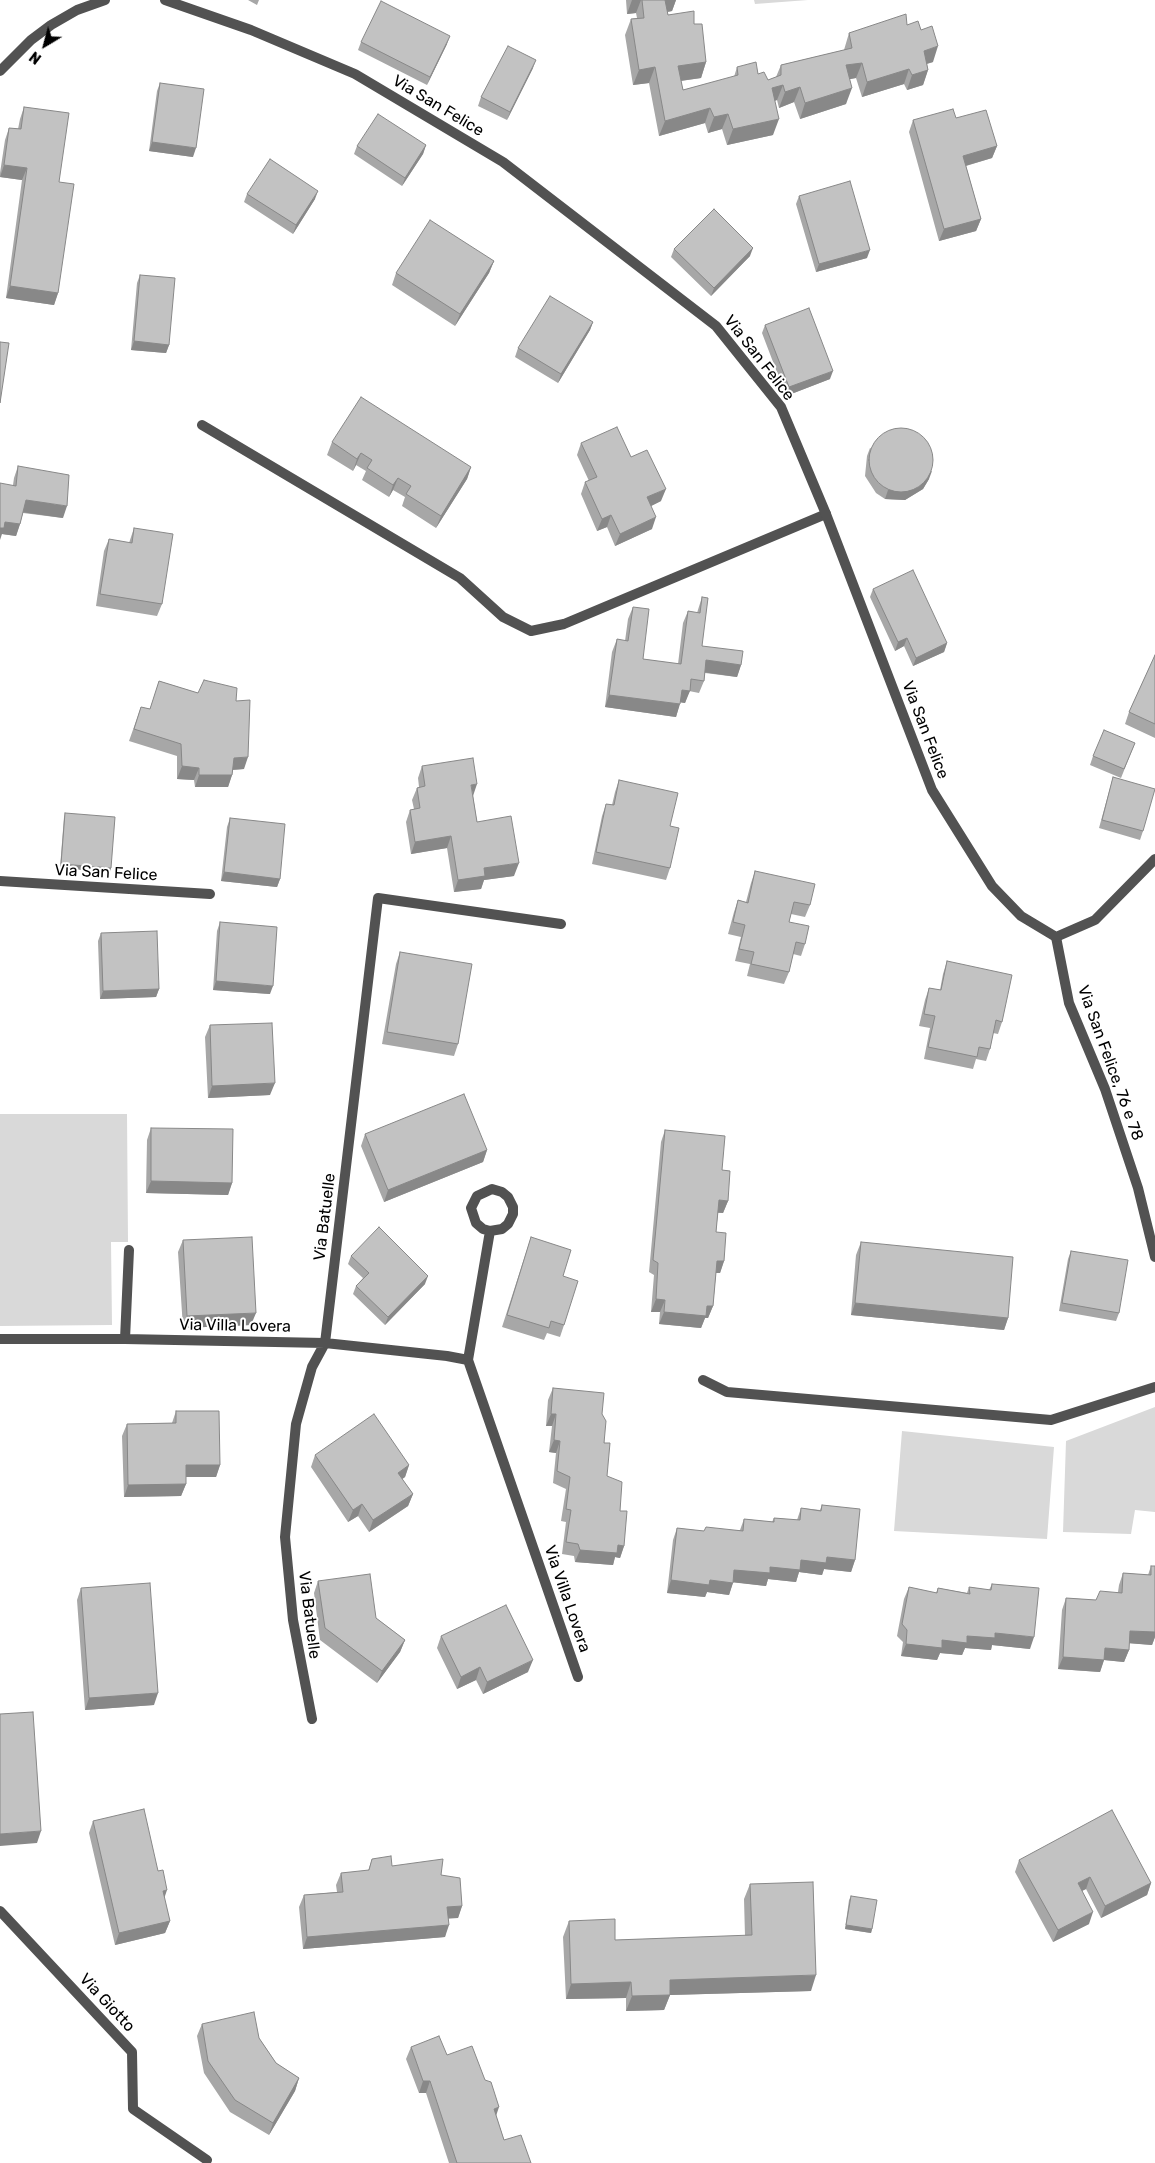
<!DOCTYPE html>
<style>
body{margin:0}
#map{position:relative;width:1155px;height:2163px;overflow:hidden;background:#fff;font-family:Rubik,sans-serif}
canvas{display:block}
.north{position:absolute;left:20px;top:20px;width:50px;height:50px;-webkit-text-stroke:4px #fff;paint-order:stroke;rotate:217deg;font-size:14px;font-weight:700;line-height:20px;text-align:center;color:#000}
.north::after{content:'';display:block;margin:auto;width:18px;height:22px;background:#000;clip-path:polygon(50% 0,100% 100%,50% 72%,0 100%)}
</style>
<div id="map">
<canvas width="1155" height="2163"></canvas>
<div class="north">N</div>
</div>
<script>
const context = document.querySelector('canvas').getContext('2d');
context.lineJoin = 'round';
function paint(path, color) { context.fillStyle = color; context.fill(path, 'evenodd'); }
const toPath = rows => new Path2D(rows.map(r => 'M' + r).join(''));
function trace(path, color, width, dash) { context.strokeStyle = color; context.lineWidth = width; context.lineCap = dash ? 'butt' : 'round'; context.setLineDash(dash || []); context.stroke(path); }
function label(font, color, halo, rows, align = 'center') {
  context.font = font + ' Rubik,sans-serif'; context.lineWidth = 4; context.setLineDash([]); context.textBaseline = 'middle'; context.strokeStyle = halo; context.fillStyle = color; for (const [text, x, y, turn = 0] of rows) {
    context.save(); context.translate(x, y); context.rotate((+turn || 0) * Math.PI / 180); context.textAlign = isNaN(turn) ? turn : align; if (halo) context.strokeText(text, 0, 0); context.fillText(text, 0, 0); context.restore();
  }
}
const green = toPath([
 [754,0,808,0,755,4],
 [0,1114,127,1114,128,1242,111,1242,112,1325,0,1326],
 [1155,1407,1155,1512,1135,1510,1131,1534,1063,1532,1066,1441],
 [902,1431,1054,1447,1047,1539,894,1531]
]);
const minor = toPath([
 [202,425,460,578,503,617,531,631,564,624,826,514],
 [0,881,210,894],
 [1056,937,1069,1003,1105,1089,1138,1188,1155,1257],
 [490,1231,502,1229,508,1224,513,1214,513,1207,508,1197,502,1192,492,1189,477,1196,471,1208,476,1223,483,1229,490,1231,468,1360,578,1677],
 [0,1339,125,1339,325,1343,447,1356,468,1360],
 [125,1339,129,1250],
 [703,1380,727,1392,1051,1420,1155,1387],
 [312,1719,293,1620,285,1537,296,1424,312,1367,325,1343,378,898,561,924],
 [0,1911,132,2052,133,2109,207,2160]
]);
const tertiary = toPath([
 [165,0,251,30,355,74,503,162,716,326,781,407,826,514,932,790,992,886,1021,916,1056,937,1095,920,1155,859],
 [0,71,31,40,51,25,77,10,105,0]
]);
const wall = toPath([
 [248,0,259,0,257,5],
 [626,0,676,0,672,11,668,12,668,15,694,24,706,62,701,78,681,81,683,90,734,77,737,67,758,74,768,80,776,77,781,65,844,50,849,33,907,25,921,30,933,62,927,64,928,70,923,85,907,90,904,84,862,97,856,78,849,79,846,104,800,119,794,102,779,108,777,100,775,101,773,135,727,145,722,129,708,133,705,123,659,136,649,83,633,85,625,35,631,19,637,18,636,13,627,14],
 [361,42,447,44,427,85,358,50],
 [533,68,507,120,478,106,481,97],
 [160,83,193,157,149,151,157,91],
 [24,107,59,182,58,293,54,305,6,298,22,180,0,177,0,173,5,140,9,128,18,129,20,119],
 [956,118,997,146,992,158,966,166,981,219,976,231,939,241,909,132,913,120],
 [426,145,423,154,402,186,354,154,357,146],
 [247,194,315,199,293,234,244,202],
 [799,196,867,258,816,272,796,204],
 [674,249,750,256,711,296,671,257],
 [494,261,489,273,455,326,392,285,396,273],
 [140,275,169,345,166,353,131,350,137,283],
 [593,322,590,330,558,383,515,357,518,348],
 [765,325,830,379,786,396,762,333],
 [332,442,471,467,467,479,436,528,402,506,405,497,393,490,389,497,362,480,366,471,356,465,353,471,327,455],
 [581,443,631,457,661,501,651,506,652,529,615,546,607,527,597,531,581,494,585,482,589,481,577,455],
 [870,448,929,479,923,489,905,500,885,499,876,493,865,476,867,456],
 [18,466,63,518,23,513,20,524,16,536,2,534,13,485,14,478],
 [134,528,162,604,157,616,96,606,104,551,109,539,129,543],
 [873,589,947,643,944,652,913,666,904,646,895,651,870,597],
 [702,597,702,646,741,665,737,677,705,673,704,681,699,693,689,691,685,703,680,702,676,717,605,707,612,652,617,639,625,641,628,619,633,607,643,659,678,664,683,623,688,611,697,613],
 [1155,655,1155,738,1125,724,1129,712],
 [159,681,198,693,236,701,244,769,233,770,232,775,228,787,195,787,194,780,177,779,177,756,129,741,141,707,150,709],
 [1135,743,1121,778,1090,765,1093,756],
 [422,766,473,796,477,822,514,876,484,880,481,889,454,892,447,848,411,854,406,822,410,810,414,809,412,800,417,788,419,787,418,778],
 [1113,777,1143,831,1140,840,1099,828],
 [619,780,670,826,670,868,666,880,592,864,602,816,606,804,612,805,615,792],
 [65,813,110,872,60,868,64,817],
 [230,818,280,879,277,887,221,881,227,827],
 [755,871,810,905,805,917,791,914,789,922,805,944,801,956,793,954,789,972,784,984,747,976,750,964,735,961,741,937,728,934,734,912,738,900,746,902,751,883],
 [220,922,270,994,213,990,217,931],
 [101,933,159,989,156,997,100,999,98,941],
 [400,952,458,1044,454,1056,382,1044,396,964],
 [947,961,1002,1022,998,1034,993,1033,990,1049,986,1061,976,1059,973,1069,924,1059,930,1028,919,1026,925,1000,929,988,940,990,943,974],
 [210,1025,270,1095,208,1098,205,1037],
 [151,1128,232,1183,228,1195,146,1193,147,1140],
 [665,1130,722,1170,728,1201,723,1213,718,1213,716,1232,724,1261,720,1273,716,1273,713,1306,708,1318,705,1318,701,1328,659,1324,660,1312,651,1312,654,1275,649,1272,661,1142],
 [365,1134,487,1150,483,1162,384,1202,361,1146],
 [531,1237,563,1276,564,1325,560,1337,547,1333,544,1340,502,1327],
 [183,1240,251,1325,183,1328,178,1252],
 [861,1242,1008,1318,1004,1330,851,1315,856,1255],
 [1071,1251,1119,1313,1116,1321,1059,1311,1068,1259],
 [351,1256,425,1284,385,1325,353,1294,356,1286,363,1278,348,1264],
 [553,1388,602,1414,607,1476,620,1511,624,1546,620,1558,615,1557,613,1565,575,1562,574,1556,562,1554,566,1522,561,1521,566,1489,553,1483,556,1453,549,1452,552,1426,546,1426,548,1400],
 [176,1411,220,1465,216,1477,186,1477,186,1484,181,1496,124,1497,122,1436,127,1424,172,1423],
 [315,1455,409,1465,405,1477,402,1479,413,1494,408,1506,369,1532,358,1516,348,1522,311,1467],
 [822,1505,855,1560,851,1572,824,1569,822,1575,799,1572,796,1582,768,1579,766,1586,733,1582,729,1595,707,1592,705,1597,667,1593,673,1540,677,1528,704,1531,740,1530,744,1519,772,1522,774,1518,797,1520,801,1508,820,1510],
 [1151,1566,1155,1566,1155,1637,1152,1645,1129,1643,1129,1650,1124,1662,1104,1660,1100,1672,1058,1669,1062,1610,1066,1598,1096,1600,1118,1592,1119,1585,1123,1573,1148,1575],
 [318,1581,376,1618,405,1640,400,1652,377,1683,320,1640,314,1593],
 [992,1584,1030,1649,992,1645,991,1650,965,1648,962,1655,940,1653,937,1660,901,1656,903,1642,897,1636,904,1599,909,1587,936,1593,938,1588,967,1593,969,1587,989,1590],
 [81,1588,154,1705,85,1710,77,1600],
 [441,1636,528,1672,483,1694,476,1680,457,1689,437,1648],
 [93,1821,164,1898,170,1921,165,1933,115,1945,89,1833],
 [372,1859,392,1866,441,1875,462,1906,458,1918,448,1918,445,1937,303,1949,299,1907,304,1895,337,1892,336,1885,341,1873,368,1871],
 [1019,1860,1151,1883,1147,1895,1101,1918,1086,1889,1082,1891,1089,1924,1053,1942,1015,1872],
 [750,1884,811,1991,670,1995,664,2010,626,2011,626,1998,566,1999,563,1937,569,1921,615,1940,745,1936,744,1899],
 [851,1896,872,1929,871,1933,845,1929,849,1900],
 [202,2024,259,2038,276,2063,299,2078,295,2091,269,2135,230,2112,204,2073,197,2036],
 [411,2047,447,2055,496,2115,504,2140,531,2163,449,2163,426,2093,419,2093,406,2059]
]);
const shadedWall = toPath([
 [632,0,641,0,636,13,627,14],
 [664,0,676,0,672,11,659,13],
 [450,36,447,44,427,85,430,77],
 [938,46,933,62,918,66,924,51],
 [536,60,533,68,507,120,510,112],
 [706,62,701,78,672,82,678,66],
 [862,63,856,78,840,81,846,65],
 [655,67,649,83,633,85,639,70],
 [909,69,904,84,862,97,867,82],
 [928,70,923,85,907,90,912,75],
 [783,85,777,100,766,103,772,88],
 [800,87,794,102,779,108,785,92],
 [852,88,846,104,800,119,805,103],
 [710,108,705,123,659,136,665,121],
 [728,114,722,129,708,133,714,117],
 [779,119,773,135,727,145,733,129],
 [152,142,196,148,193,157,149,151],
 [426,145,423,154,402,186,405,178],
 [997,146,992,158,958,168,963,156],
 [4,165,27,168,22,180,0,177],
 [318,191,315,199,293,234,296,225],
 [981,219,976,231,939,241,944,229],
 [753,248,750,256,711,296,714,288],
 [870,250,867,258,816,272,819,264],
 [494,261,489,273,455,326,460,314],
 [10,286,58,293,54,305,6,298],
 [593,322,590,330,558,383,561,374],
 [134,341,169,345,166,353,131,350],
 [833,371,830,379,786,396,789,387],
 [361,453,356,465,353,471,357,459],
 [471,467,467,479,436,528,441,516],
 [932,471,929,479,923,489,905,500,885,499,888,490],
 [398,478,393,490,389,497,393,485],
 [666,489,661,501,643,510,647,497],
 [26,500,67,506,63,518,21,512],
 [611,515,607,527,597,531,602,519],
 [656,517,652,529,615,546,620,534],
 [5,522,20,524,16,536,2,534,0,540,0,528],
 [907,638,904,646,895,651,898,642],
 [947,643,944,652,913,666,916,658],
 [706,660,741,665,737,677,702,672],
 [682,690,690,691,685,703,678,702],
 [609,695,680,704,676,717,605,707],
 [248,757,244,769,229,770,234,758],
 [182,766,199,768,194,780,177,779],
 [199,775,232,775,228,787,195,787],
 [477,784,473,796,471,785],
 [451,836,447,848,411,854,415,842],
 [519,863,514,876,484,880,481,889,454,892,458,880,484,868],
 [61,864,111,868,110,872,60,868],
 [224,872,280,879,277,887,221,881],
 [216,981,273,986,270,994,213,990],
 [159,989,156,997,100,999,103,991],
 [275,1083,270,1095,208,1098,212,1086],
 [487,1150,483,1162,384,1202,388,1190],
 [151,1181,232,1183,228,1195,146,1193],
 [719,1200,728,1201,723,1213,714,1212],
 [717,1261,724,1261,720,1273,712,1273],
 [428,1276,425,1284,385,1325,388,1317],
 [656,1299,665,1300,660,1312,651,1312],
 [855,1303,1008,1318,1004,1330,851,1315],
 [707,1306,713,1306,708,1318,705,1318,701,1328,659,1324,664,1312],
 [256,1313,251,1325,183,1328,187,1316],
 [551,1414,556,1414,552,1426,546,1426],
 [554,1440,560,1441,556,1453,549,1452],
 [186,1465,220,1465,216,1477,181,1477],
 [409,1465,405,1477,394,1485,398,1473],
 [186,1484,181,1496,124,1497,128,1485],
 [413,1494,408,1506,369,1532,373,1520],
 [362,1504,358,1516,348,1522,353,1510],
 [618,1545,624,1546,620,1558,615,1557,613,1565,575,1562,580,1550],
 [827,1557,855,1560,851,1572,824,1569,822,1575,799,1572,796,1582,768,1579,766,1586,730,1582,734,1570,770,1567,801,1560],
 [671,1580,710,1580,733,1583,729,1595,707,1592,705,1597,667,1593],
 [1130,1631,1155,1632,1155,1637,1152,1645,1126,1643],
 [995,1633,1034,1637,1030,1649,992,1645,991,1650,965,1648,962,1655,940,1653,937,1660,901,1656,906,1644,942,1640,967,1636],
 [405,1640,400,1652,377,1683,382,1671],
 [1105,1648,1129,1650,1124,1662,1104,1660,1100,1672,1058,1669,1063,1657],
 [533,1660,528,1672,483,1694,487,1682],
 [480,1667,476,1680,457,1689,461,1677],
 [158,1693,154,1705,85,1710,89,1698],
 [41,1831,37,1843,0,1846,0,1834],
 [1090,1877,1086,1889,1073,1895,1078,1883],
 [1151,1883,1147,1895,1101,1918,1105,1906],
 [167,1890,163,1902,163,1891],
 [462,1906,458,1918,443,1919,447,1907],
 [1093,1912,1089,1924,1053,1942,1058,1930],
 [170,1921,165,1933,115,1945,119,1933],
 [449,1925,445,1937,303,1949,307,1937],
 [846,1925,872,1929,871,1933,845,1929],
 [816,1975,811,1991,670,1995,664,2010,626,2011,632,1996,670,1980],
 [631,1982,626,1998,566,1999,571,1984],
 [299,2078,295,2091,269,2135,273,2123],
 [423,2081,430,2081,426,2093,419,2093],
 [499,2107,495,2119,494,2109]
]);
const building = toPath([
 [642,0,665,0,668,15,694,11,694,24,702,24,706,62,678,66,683,90,738,75,737,67,756,62,758,74,764,72,768,80,781,75,781,65,852,48,849,33,906,14,907,25,918,21,921,30,932,26,938,46,924,51,928,70,912,75,909,69,867,82,862,63,846,65,852,88,805,103,800,87,785,92,783,85,772,88,779,119,733,129,728,114,714,117,710,108,665,121,655,67,639,70,631,19,644,18,642,0],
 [381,1,450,36,430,77,361,42,381,1],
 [508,46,536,60,510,112,481,97,508,46],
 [160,83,204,89,196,148,152,142,160,83],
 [24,107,69,113,59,182,74,184,58,293,10,286,27,168,4,165,9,128,21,129,24,107],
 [953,109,956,118,986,110,997,146,963,156,981,219,944,229,913,120,953,109],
 [378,114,426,145,405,178,357,146,378,114],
 [270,159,318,191,296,225,247,194,270,159],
 [850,181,870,250,819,264,799,196,850,181],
 [714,209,753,248,714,288,674,249,714,209],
 [430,220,494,261,460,314,396,273,430,220],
 [140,275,175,278,169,345,134,341,140,275],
 [550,296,593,322,561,374,518,348,550,296],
 [809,308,833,371,789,387,765,325,809,308],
 [0,342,9,343,0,403,0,342],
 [361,397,471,467,441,516,406,494,411,486,398,478,393,485,367,468,372,460,361,453,357,459,332,442,361,397],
 [617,427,631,457,647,450,666,489,647,497,656,517,620,534,611,515,602,519,585,482,597,477,581,443,617,427],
 '869 460a32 32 0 1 1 64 0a32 32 0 1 1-64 0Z',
 [18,466,69,475,67,506,26,500,20,524,5,522,4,528,0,528,0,483,16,486,18,466],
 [134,528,173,534,162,604,100,594,109,539,132,543,134,528],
 [913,570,947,643,916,658,907,638,898,642,873,589,913,570],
 [702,597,708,598,702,646,743,651,741,665,706,660,704,681,691,679,690,691,682,690,680,704,609,695,617,639,628,641,633,607,649,609,643,659,681,664,688,611,700,613,702,597],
 [1155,655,1155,724,1129,712,1155,655],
 [204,680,237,688,236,701,250,700,248,757,234,758,232,775,199,775,199,768,182,766,181,744,134,729,141,707,150,709,159,681,198,693,204,680],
 [1104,730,1135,743,1124,769,1093,756,1104,730],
 [473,758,477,784,471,785,477,822,511,816,519,863,484,868,485,876,458,880,451,836,415,842,410,810,420,808,417,788,425,786,422,766,473,758],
 [1113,777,1155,789,1143,831,1102,820,1113,777],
 [619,780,678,793,670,826,679,828,670,868,596,852,606,804,614,805,619,780],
 [65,813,115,817,111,868,61,864,65,813],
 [230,818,285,824,280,879,224,872,230,818],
 [755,871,815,884,810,905,794,902,789,922,809,926,805,944,796,942,789,972,751,964,754,952,739,949,745,925,733,922,738,900,748,903,755,871],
 [220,922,277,927,273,986,216,981,220,922],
 [157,931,159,989,103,991,101,933,157,931],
 [400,952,472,964,458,1044,387,1032,400,952],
 [947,961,1012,975,1002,1022,996,1020,990,1049,979,1047,977,1057,928,1047,935,1016,924,1014,929,988,941,990,947,961],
 [272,1023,275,1083,212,1086,210,1025,272,1023],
 [464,1094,487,1150,388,1190,365,1134,464,1094],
 [151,1128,233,1129,232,1183,151,1181,151,1128],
 [665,1130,725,1136,722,1170,730,1171,728,1201,719,1200,716,1232,726,1233,724,1261,717,1261,713,1306,707,1306,706,1316,664,1312,665,1300,656,1299,658,1263,653,1260,665,1130],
 [379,1227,428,1276,388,1317,356,1286,369,1273,351,1256,379,1227],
 [252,1237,256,1313,187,1316,183,1240,252,1237],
 [531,1237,571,1250,563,1276,578,1281,564,1325,551,1321,549,1328,507,1315,531,1237],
 [861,1242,1013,1257,1008,1318,855,1303,861,1242],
 [1071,1251,1128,1260,1119,1313,1062,1303,1071,1251],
 [553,1388,604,1393,602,1414,606,1421,604,1443,610,1443,607,1476,622,1482,620,1511,627,1511,624,1546,618,1545,617,1553,580,1550,578,1544,566,1542,571,1510,566,1509,570,1477,557,1471,560,1441,554,1440,556,1414,551,1414,553,1388],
 [176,1411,219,1411,220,1465,186,1465,186,1484,128,1485,127,1424,176,1423,176,1411],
 [374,1414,409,1465,398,1473,413,1494,373,1520,362,1504,353,1510,315,1455,374,1414],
 [822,1505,860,1509,855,1560,827,1557,826,1563,801,1560,800,1570,770,1567,770,1573,734,1570,733,1583,710,1580,709,1585,671,1580,677,1528,704,1531,706,1527,743,1531,744,1519,774,1522,774,1518,800,1520,801,1508,821,1511,822,1505],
 [1151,1566,1155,1566,1155,1632,1130,1631,1129,1650,1105,1648,1104,1660,1063,1657,1066,1598,1096,1600,1100,1591,1122,1593,1123,1573,1151,1575,1151,1566],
 [370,1574,376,1618,405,1640,382,1671,325,1628,318,1581,370,1574],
 [150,1583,158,1693,89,1698,81,1588,150,1583],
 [992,1584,1039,1588,1034,1637,995,1633,995,1638,967,1636,967,1643,942,1640,942,1648,906,1644,907,1630,902,1624,909,1587,937,1593,938,1588,970,1594,969,1587,991,1590,992,1584],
 [506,1605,533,1660,487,1682,480,1667,461,1677,441,1636,506,1605],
 [33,1712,41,1831,0,1834,0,1714,33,1712],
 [144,1809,158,1871,163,1870,167,1890,163,1891,170,1921,119,1933,93,1821,144,1809],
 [1112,1810,1151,1883,1105,1906,1090,1877,1078,1883,1093,1912,1058,1930,1019,1860,1112,1810],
 [391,1856,392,1866,443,1859,441,1875,460,1878,462,1906,447,1907,449,1925,307,1937,304,1895,343,1892,341,1873,369,1870,372,1859,391,1856],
 [813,1882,816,1975,670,1980,670,1995,632,1996,631,1982,571,1984,569,1921,615,1919,615,1940,752,1935,750,1884,813,1882],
 [851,1896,877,1900,872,1929,846,1925,851,1896],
 [254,2012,259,2038,276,2063,299,2078,273,2123,235,2100,208,2061,202,2024,254,2012],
 [439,2036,447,2055,472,2046,485,2080,491,2082,499,2107,494,2109,504,2140,521,2135,531,2163,457,2163,430,2081,423,2081,411,2047,439,2036]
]);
const streetNames = [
 ["Via San Felice",438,106,31],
 ["Via San Felice",759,358,52],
 ["Via San Felice",925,730,69],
 ["Via San Felice",106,873,3],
 ["Via San Felice, 76 e 78",1110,1063,70],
 ["Via Batuelle",325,1217,-83],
 ["Via Villa Lovera",235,1326,1],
 ["Via Villa Lovera",567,1599,71],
 ["Via Batuelle",309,1615,83],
 ["Via Giotto",107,2003,47]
];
paint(green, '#d9d9d9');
trace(minor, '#525252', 10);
trace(tertiary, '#525252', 10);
paint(wall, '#a7a7a7');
paint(shadedWall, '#888');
paint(building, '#c2c2c2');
trace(building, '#888', 1);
label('16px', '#000', '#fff', streetNames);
</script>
